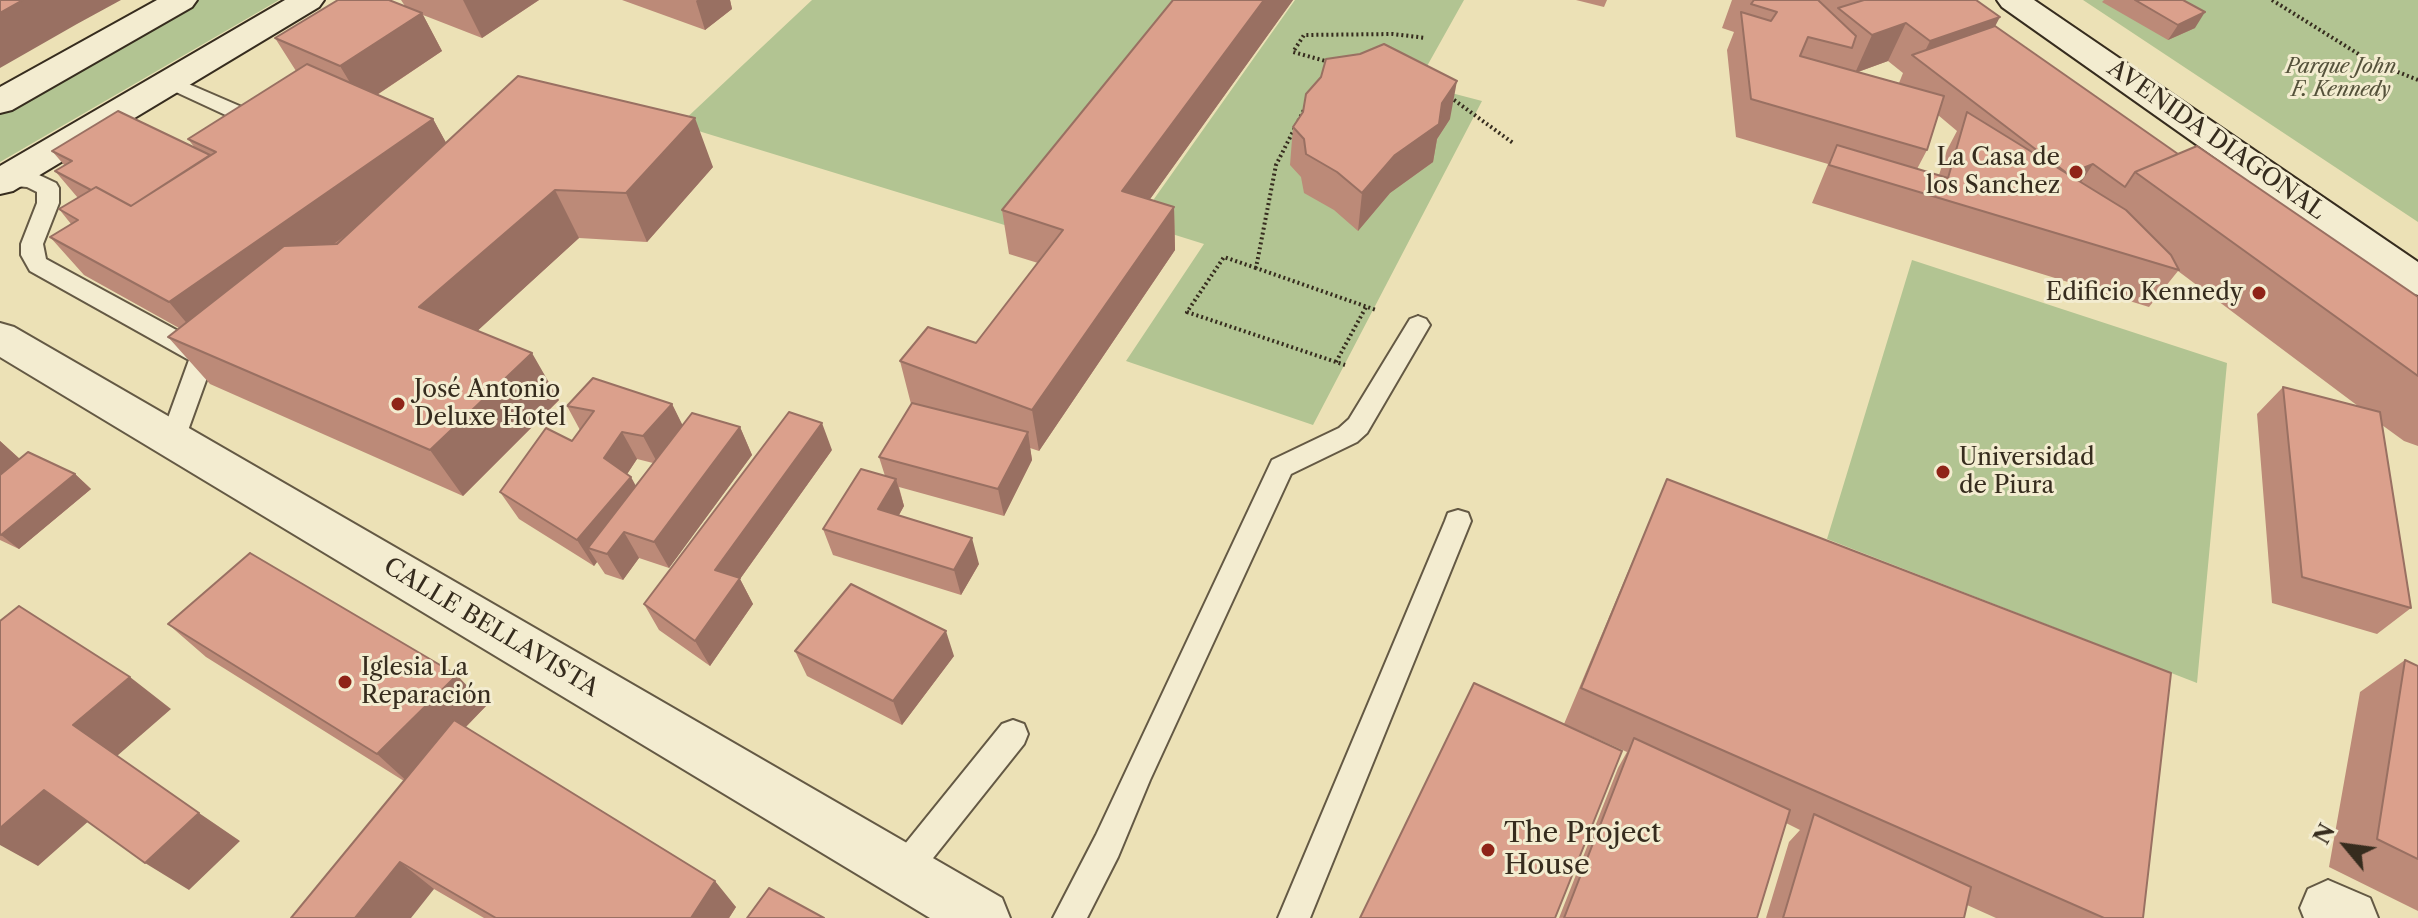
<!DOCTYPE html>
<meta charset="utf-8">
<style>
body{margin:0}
#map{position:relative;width:2418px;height:918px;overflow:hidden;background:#ece1b6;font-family:"Libre Caslon Text",serif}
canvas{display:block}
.north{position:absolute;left:2306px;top:806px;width:80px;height:80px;-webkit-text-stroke:6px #f3ecd0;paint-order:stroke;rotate:299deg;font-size:22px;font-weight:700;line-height:32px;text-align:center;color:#362c1e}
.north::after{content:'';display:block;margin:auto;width:28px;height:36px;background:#362c1e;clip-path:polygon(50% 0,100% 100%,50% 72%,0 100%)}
</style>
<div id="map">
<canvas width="2418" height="918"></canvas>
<div class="north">N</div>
</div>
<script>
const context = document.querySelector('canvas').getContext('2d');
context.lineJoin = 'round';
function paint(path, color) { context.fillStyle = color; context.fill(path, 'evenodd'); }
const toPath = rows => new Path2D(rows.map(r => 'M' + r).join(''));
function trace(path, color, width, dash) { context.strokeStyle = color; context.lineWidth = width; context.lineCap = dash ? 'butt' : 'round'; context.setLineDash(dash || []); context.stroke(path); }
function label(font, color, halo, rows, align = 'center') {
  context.font = font + ' "Libre Caslon Text",serif'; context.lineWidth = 6; context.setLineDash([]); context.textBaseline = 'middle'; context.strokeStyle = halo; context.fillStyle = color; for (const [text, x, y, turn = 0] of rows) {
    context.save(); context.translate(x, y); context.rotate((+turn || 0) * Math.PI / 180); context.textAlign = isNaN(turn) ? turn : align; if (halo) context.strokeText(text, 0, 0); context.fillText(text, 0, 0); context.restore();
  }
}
const green = toPath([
 [197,0,279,0,0,162,0,111],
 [812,0,1185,0,1011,227,679,125],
 [1295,0,1464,0,1417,84,1482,101,1313,425,1126,361,1204,244,1137,223],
 [2083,0,2418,0,2418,222],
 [1912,260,2227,363,2197,683,1827,539]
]);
const path = toPath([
 [2272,0,2368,60,2418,80],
 [1329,62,1293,52,1304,35,1393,34,1426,38],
 [1450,97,1513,143],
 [1306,106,1276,165,1256,268,1376,310],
 [1256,268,1224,257,1187,312,1345,365],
 [1336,362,1366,307]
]);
const lane = toPath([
 [170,76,272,120,275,125,272,130,258,130,163,86,160,82,163,78,170,76],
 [5,172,39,175,56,183,59,188,59,203,43,244,46,259,202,344,215,338,224,341,227,347,213,361,182,447,173,450,164,447,160,440,189,360,30,271,21,255,21,244,37,203,37,192,27,187,0,185,0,173,5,172],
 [1418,316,1426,319,1430,325,1367,433,1357,442,1291,474,1150,780,1118,857,1087,918,1053,918,1096,835,1272,460,1339,428,1349,419,1410,319,1418,316],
 [1458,510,1468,513,1471,521,1310,918,1278,918,1445,521,1448,513,1458,510],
 [1013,720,1024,724,1028,734,1024,744,914,882,903,887,892,882,887,871,892,860,1002,724,1013,720]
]);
const street = toPath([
 [0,323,14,327,1002,898,1010,918,930,918,0,357,0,323],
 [2328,880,2370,898,2378,918,2304,918,2300,908,2308,889,2328,880]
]);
const secondary = toPath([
 [157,0,197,0,192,7,12,110,0,113,0,87,157,0],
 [285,0,324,0,319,7,13,191,0,194,0,166,285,0],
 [1997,0,2034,0,2418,262,2418,295,2404,291,2002,7,1997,0]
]);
const wall = toPath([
 [401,0,539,0,482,38,423,15,442,51,377,95,433,119,446,143,713,167,647,242,579,238,477,331,559,400,463,496,210,384,168,337,179,328,84,275,50,237,71,224,59,209,78,198,55,171,65,166,52,151,195,148,188,139,296,71,275,38,405,6],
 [622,0,730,0,732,9,705,30],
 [1173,0,1293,0,1150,199,1174,207,1175,250,1039,451,1030,448,1032,460,1004,516,899,487,904,506,899,515,979,564,961,595,833,555,823,529,885,476,879,457,911,404,900,361,976,343,1038,263,1009,254,1002,210],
 [1576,0,1607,0,1604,7],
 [1732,0,1976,0,1995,26,2178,154,2418,297,2418,446,2404,441,2382,425,2411,608,2377,634,2272,603,2257,414,2283,387,2358,406,2178,271,2149,307,1812,203,1828,164,1736,137,1727,50,1734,32,1722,28],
 [1888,61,1903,73,1899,83,1858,72],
 [1938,115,1957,131,1947,150,1939,175,1917,169,1927,150],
 [2104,0,2183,0,2195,28,2168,40,2102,2],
 [1450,119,1437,139,1433,162,1390,193,1358,231,1334,210,1304,193,1301,177,1290,165,1293,127],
 [672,404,682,425,740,427,752,455,669,568,639,558,623,580,605,574,597,562,594,566,519,519,500,492,572,441,580,430,567,406],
 [637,459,653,463,635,486,627,474],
 [0,441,20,459,75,474,91,489,19,549,0,540],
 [832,450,740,579,753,604,710,666,659,630,644,604],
 [1667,479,2143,918,1996,918,1967,905,1964,918,1766,918,1789,842,1800,830,1786,823,1757,918,1559,918,1618,768,1627,752,1564,724],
 [168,624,486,706,466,727,736,907,729,918,484,918,434,889,291,918,404,781,206,657],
 [795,651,954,656,902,725,807,676],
 [2405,660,2418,666,2418,911,2329,867,2360,692]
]);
const shadedWall = toPath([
 [23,0,59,0,77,24,0,68,0,13],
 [59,0,121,0,77,24],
 [463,0,539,0,482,38],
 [697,0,730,0,732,9,705,30,696,1],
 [1264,0,1293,0,1125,234,1122,191],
 [2205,12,2195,28,2168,40,2178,25],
 [422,13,442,51,363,104,340,66],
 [2000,17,1980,55,1920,61,1930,41],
 [1906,23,1888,61,1855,73,1872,35],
 [1457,81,1450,119,1437,139,1433,162,1390,193,1358,231,1362,193,1442,103],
 [695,118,713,167,647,242,626,193],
 [433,119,454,157,201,340,169,302],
 [2093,164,2074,193,2068,174],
 [555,190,579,238,451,355,419,307],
 [1174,207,1175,250,1039,451,1032,410],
 [532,353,559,400,463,496,430,450],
 [672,404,686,432,658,464,643,436],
 [822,423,832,450,740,579,753,604,710,666,695,641,715,570],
 [740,427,752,455,669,568,654,542],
 [622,432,637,459,620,485,604,458],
 [1028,432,1032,460,1004,516,998,489],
 [0,441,23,462,0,479],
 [75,474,91,489,19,549,1,535],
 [631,477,646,504,588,548,597,562,594,566,577,540],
 [896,479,904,506,887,536,878,509],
 [624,532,639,558,623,580,607,554],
 [972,538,979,564,961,595,954,570],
 [946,631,954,656,902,725,893,701],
 [457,675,486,706,410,784,377,754],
 [130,677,171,709,117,756,73,725],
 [44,790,91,819,38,866,0,845,0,828],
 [199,813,240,841,189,890,145,863],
 [400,862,434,889,411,918,355,918],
 [715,881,736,907,729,918,691,918]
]);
const building = toPath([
 [0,0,23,0,0,13,0,0],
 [338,0,389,0,422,13,340,66,275,38,338,0],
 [1173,0,1264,0,1122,191,1174,207,1032,410,900,361,928,327,976,343,1063,230,1002,210,1173,0],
 [1754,0,1818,0,1856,36,1852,48,1808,37,1800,56,1944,96,1927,150,1751,99,1741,12,1771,21,1777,12,1751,4,1754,0],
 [1864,0,1976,0,2000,17,1930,41,1906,23,1872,35,1838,8,1864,0],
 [2135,0,2183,0,2205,12,2178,25,2135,0],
 [1995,26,2178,154,2135,172,2125,187,2093,164,2068,174,1912,55,1995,26],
 [1384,44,1457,81,1442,103,1439,124,1395,155,1362,193,1337,172,1306,154,1304,139,1293,127,1303,112,1306,94,1321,77,1326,59,1360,54,1384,44],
 [307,64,433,119,169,302,50,237,78,220,59,209,96,187,131,206,216,152,188,139,307,64],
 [518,76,695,118,626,193,555,190,419,307,532,353,430,450,168,337,284,246,337,244,518,76],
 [118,111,210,155,131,206,96,187,91,190,55,171,72,161,52,151,118,111],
 [1967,112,2126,210,2171,255,2179,270,1829,165,1837,145,1948,178,1967,112],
 [2197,146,2418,297,2418,376,2135,172,2197,146],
 [593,378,672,404,643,436,622,432,604,458,631,477,577,540,500,492,546,428,572,441,594,411,567,406,593,378],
 [2283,387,2380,412,2411,608,2302,577,2283,387],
 [912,403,1028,432,998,489,879,457,912,403],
 [789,412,822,423,715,570,740,578,695,641,644,604,789,412],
 [692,413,740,427,654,542,624,532,607,554,588,548,692,413],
 [28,452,75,474,1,535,0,534,0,475,28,452],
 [861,469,896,479,878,509,972,538,954,570,823,529,861,469],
 [1667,479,2171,673,2143,918,2104,918,1581,688,1667,479],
 [250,553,457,675,377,754,168,624,250,553],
 [851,584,946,631,893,701,795,651,851,584],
 [19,606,130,677,73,725,199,813,145,863,44,790,0,828,0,621,19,606],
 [2405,660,2418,666,2418,859,2377,839,2405,660],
 [1474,683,1622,751,1555,918,1360,918,1474,683],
 [454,720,715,881,691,918,496,918,400,862,355,918,291,918,454,720],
 [1634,738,1790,810,1757,918,1564,918,1634,738],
 [1814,814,1971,887,1964,918,1783,918,1814,814],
 [769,888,824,918,747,918,769,888]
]);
const markers = [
 [2076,172,8,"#8f2418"],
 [2259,293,8,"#8f2418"],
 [398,404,8,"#8f2418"],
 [1943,472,8,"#8f2418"],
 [345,682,8,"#8f2418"],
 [1488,850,8,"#8f2418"]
];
const farParknames = [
 ["Parque John",2341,67],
 ["F. Kennedy",2341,90]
];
const streetNames = [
 ["AVENIDA DIAGONAL",2216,140,35],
 ["CALLE BELLAVISTA",491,628,31]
];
const poiNames = [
 ["La Casa de",2060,158,"right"],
 ["los Sanchez",2060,186,"right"],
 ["Edificio Kennedy",2243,293,"right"],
 ["José Antonio",414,390],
 ["Deluxe Hotel",414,418],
 ["Universidad",1959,458],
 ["de Piura",1959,486],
 ["Iglesia La",361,668],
 ["Reparación",361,696]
];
const nearPoinames = [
 ["The Project",1504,834],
 ["House",1504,866]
];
paint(green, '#b2c492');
trace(lane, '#645944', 4);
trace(street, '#645944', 4);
trace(secondary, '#362c1e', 4);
trace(path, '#362c1e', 4, [2, 3]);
paint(lane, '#f3ecd0');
paint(street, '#f3ecd0');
paint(secondary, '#f3ecd0');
paint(wall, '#bc8a78');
paint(shadedWall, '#997062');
paint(building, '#dba08c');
trace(building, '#997062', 2);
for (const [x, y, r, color] of markers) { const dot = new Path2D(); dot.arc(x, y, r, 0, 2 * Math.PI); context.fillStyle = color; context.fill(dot); trace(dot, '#f3ecd0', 3); }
label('italic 20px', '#55523b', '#f3ecd0', farParknames);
label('24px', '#362c1e', '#f3ecd0', streetNames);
label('24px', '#362c1e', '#f3ecd0', poiNames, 'left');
label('28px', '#362c1e', '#f3ecd0', nearPoinames, 'left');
</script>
